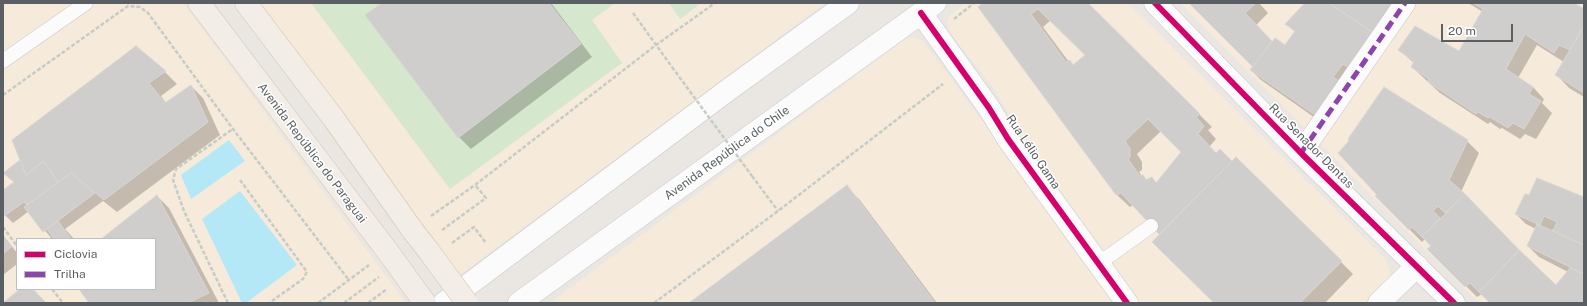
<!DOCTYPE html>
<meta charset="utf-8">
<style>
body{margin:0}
#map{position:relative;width:1587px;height:306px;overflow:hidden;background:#eae7e3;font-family:"Public Sans",sans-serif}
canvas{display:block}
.frame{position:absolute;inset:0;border:4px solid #595f62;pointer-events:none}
.legend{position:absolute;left:16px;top:238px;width:140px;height:52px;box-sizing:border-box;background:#fff;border:1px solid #bdbfc0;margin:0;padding:5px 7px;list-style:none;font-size:12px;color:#595f62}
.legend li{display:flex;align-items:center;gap:8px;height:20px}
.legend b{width:20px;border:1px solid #bdbfc0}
.scale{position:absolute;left:1441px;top:24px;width:72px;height:18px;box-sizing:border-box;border:2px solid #595f62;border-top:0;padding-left:5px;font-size:12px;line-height:14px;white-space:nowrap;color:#595f62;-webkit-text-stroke:3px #fff;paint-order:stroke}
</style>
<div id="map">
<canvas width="1587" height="306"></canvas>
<div class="frame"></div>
<ul class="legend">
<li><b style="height:5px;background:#d6006c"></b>Ciclovia</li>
<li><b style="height:5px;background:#8e44ad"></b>Trilha</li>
</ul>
<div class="scale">20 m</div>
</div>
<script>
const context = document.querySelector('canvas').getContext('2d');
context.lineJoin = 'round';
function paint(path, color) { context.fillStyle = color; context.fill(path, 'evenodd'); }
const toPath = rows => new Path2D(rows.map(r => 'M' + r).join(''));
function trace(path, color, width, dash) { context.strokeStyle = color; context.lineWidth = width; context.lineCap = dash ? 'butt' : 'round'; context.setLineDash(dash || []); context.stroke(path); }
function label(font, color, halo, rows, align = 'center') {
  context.font = font + ' "Public Sans",sans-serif'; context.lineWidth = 3; context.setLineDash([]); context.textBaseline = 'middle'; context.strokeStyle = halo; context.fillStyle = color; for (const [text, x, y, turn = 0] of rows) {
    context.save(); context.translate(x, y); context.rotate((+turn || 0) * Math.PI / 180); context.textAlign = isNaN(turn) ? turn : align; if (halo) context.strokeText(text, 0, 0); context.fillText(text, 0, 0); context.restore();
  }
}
const commercial = toPath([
 [3,3,183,3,406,303,3,303],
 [17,239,155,239,155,289,17,289],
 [253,3,825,3,457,277],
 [966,3,1128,3,1386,260,1389,268,1390,275,1387,283,1367,303,1136,303,1014,130,1008,112,991,85,949,31,947,21,949,16],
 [1180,3,1584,3,1584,303,1479,303],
 [912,37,923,41,1117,303,550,303,905,39]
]);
const green = toPath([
 [311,3,615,3,592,20,622,63,450,189],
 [669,3,701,3,680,19]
]);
const water = toPath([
 [229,140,245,161,191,199,181,175],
 [240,191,297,265,246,303,242,303,202,219]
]);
const shadow = toPath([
 [383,3,551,3,592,57,471,149,459,137],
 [985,3,1087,3,1212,127,1208,130,1216,139,1209,147,1216,154,1220,151,1232,162,1236,158,1353,274,1325,303,1215,303,1160,234,1133,205,1130,207,1117,195,980,7],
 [1051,20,1086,55,1073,66,1069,62,1043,27],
 [1161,131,1182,152,1157,183,1152,178,1147,180,1142,176,1139,172,1142,170,1142,162,1137,154],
 [1190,3,1259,3,1268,13,1256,25,1272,42,1285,46,1295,32,1287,24,1306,3,1406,3,1328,127,1261,80,1251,70,1254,67],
 [1468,3,1572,3,1584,10,1584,97,1569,88,1557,75,1564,62,1537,45,1518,78,1533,87,1544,99,1542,103,1552,113,1536,139,1525,134,1520,139,1502,128,1500,129,1490,122,1488,124,1440,93,1412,67,1414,63,1399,50,1460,52,1483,12],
 [165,72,177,84,161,96,166,103,191,86,203,98,220,135,117,212,103,201,65,229,74,239,56,239,54,237,52,239,29,211,13,223,3,213,3,191,15,183,5,173],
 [1467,141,1479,153,1461,192,1556,286,1568,272,1539,257,1528,246,1536,229,1526,224,1516,214,1584,199,1584,303,1491,303,1482,294,1477,297,1429,249,1432,247,1425,239,1422,242,1388,208],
 [1553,229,1557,234,1551,232],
 [846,187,859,199,937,303,690,303],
 [157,196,169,208,219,303,91,303,81,289,155,289,155,239,103,239],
 [3,235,17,253,17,264,3,275],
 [22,289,33,289,46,303,3,303]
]);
const building = toPath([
 [382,3,549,3,581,44,458,138,365,15,382,3],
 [983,3,1088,3,1200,114,1196,117,1204,126,1198,134,1216,153,1220,149,1232,161,1159,234,1121,193,1116,195,978,7,983,3],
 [1038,9,1085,55,1073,65,1070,60,1066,62,1031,14,1038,9],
 [1148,119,1181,152,1156,183,1152,177,1146,180,1143,175,1140,176,1128,159,1130,157,1130,148,1125,141,1148,119],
 [1189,3,1256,3,1245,13,1272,41,1253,67,1189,3],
 [1305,3,1329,3,1375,34,1351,69,1343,64,1333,77,1342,83,1318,117,1250,70,1275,38,1285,45,1295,31,1285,24,1305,3],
 [1329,3,1397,3,1375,34,1329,3],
 [1473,3,1574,3,1584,9,1584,26,1570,50,1559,45,1554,53,1525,34,1506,69,1533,87,1529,94,1541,101,1524,129,1513,123,1508,128,1490,117,1488,118,1478,112,1476,114,1428,82,1429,79,1411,67,1414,61,1398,50,1415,26,1459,51,1483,9,1473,3],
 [1584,26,1584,93,1555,75,1584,26],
 [136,46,166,71,149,83,165,103,191,85,208,122,104,200,71,173,58,182,44,161,26,175,12,140,136,46],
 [1384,87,1468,140,1449,180,1465,194,1445,213,1438,206,1433,211,1440,218,1422,237,1412,227,1409,230,1375,196,1377,195,1338,153,1349,141,1348,139,1384,87],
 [1236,157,1342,261,1300,303,1214,303,1152,242,1236,157],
 [20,160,26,175,44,161,58,182,27,205,24,202,4,216,3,190,14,182,3,173,20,160],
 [71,173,95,193,43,232,24,207,71,173],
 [1537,178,1584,197,1584,245,1553,231,1557,222,1544,216,1540,225,1515,214,1525,194,1529,195,1537,178],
 [847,185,935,303,689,303,847,185],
 [1465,194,1519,250,1479,292,1470,283,1465,287,1427,249,1431,246,1422,237,1465,194],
 [157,195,209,293,188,303,89,303,79,289,155,289,155,239,101,239,157,195],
 [58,221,71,239,54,239,47,229,58,221],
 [1537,224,1584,245,1584,274,1527,246,1537,224],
 [3,237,11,247,3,254,3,237],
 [1519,250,1556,285,1570,268,1584,274,1584,303,1490,303,1479,292,1519,250],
 [20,289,33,289,44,303,3,303,20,289]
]);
const path = toPath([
 [633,13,672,67],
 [954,19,974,3],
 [3,95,128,6,140,7,148,13,233,129,348,279],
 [752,176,778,211],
 [240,180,307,272,303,279,269,303],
 [431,216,475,185,656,45,715,3],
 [3,227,17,246],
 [442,230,486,198,475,185],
 [452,243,474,227,486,243],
 [52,289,63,303],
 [228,303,184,211,173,180,176,169,233,129],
 [318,303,369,265],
 [344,303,379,277],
 [368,303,387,289],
 [654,303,778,211,943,84]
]);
const service = toPath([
 [3,61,86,3],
 [1098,264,1151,226]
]);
const pedestrian = toPath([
 [1301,153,1405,3]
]);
const minor = toPath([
 [921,13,989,108,1008,139,1127,303],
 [1379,303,1417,266]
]);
const tertiary = toPath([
 [1155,3,1301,153,1454,303]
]);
const secondary = toPath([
 [444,303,728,90,848,3],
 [519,303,935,3]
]);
const primary = toPath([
 [199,3,388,252],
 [246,3,334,119,413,231]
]);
const pathBridge = toPath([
 [672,67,752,176]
]);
const primaryBridge = toPath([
 [413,231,428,250,467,303],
 [388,252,425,303]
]);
const quiet = toPath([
 [1301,153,1405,3]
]);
const cycleway = toPath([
 [1155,3,1301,153,1454,303],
 [921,13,989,108,1008,139,1127,303]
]);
const streetNames = [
 ["Rua Senador Dantas",1311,146,45],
 ["Rua Lélio Gama",1033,152,56],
 ["Avenida República do Paraguai",312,153,53],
 ["Avenida República do Chile",727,153,-36]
];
paint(commercial, '#f6eada');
paint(green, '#d5e7cc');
paint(water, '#b5e8f7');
paint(shadow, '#0003');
paint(building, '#d0cecc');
trace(building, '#dad6d2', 1);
trace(service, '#c6c6c5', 15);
trace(pedestrian, '#c6c6c5', 22);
trace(minor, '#c6c6c5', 23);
trace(tertiary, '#c6c6c5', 23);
trace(secondary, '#c5c6c5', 23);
trace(primary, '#d4c2af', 23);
trace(path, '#c5ccc6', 2.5, [4, 2]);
trace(service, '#fcfbfb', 14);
trace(pedestrian, '#fcfbfb', 21);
trace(minor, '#fcfbfb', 22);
trace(tertiary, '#fcfbfb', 22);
trace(secondary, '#fcfbfb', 22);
trace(primary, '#f2ede6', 22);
trace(primaryBridge, '#d4c2af', 23, []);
trace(pathBridge, '#c5ccc6', 2.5, [4, 2]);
trace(primaryBridge, '#f2ede6', 22);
trace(quiet, '#8e44ad', 5, [10, 5]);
trace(cycleway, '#d6006c', 6);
label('12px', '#595f62', '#fff', streetNames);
</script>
